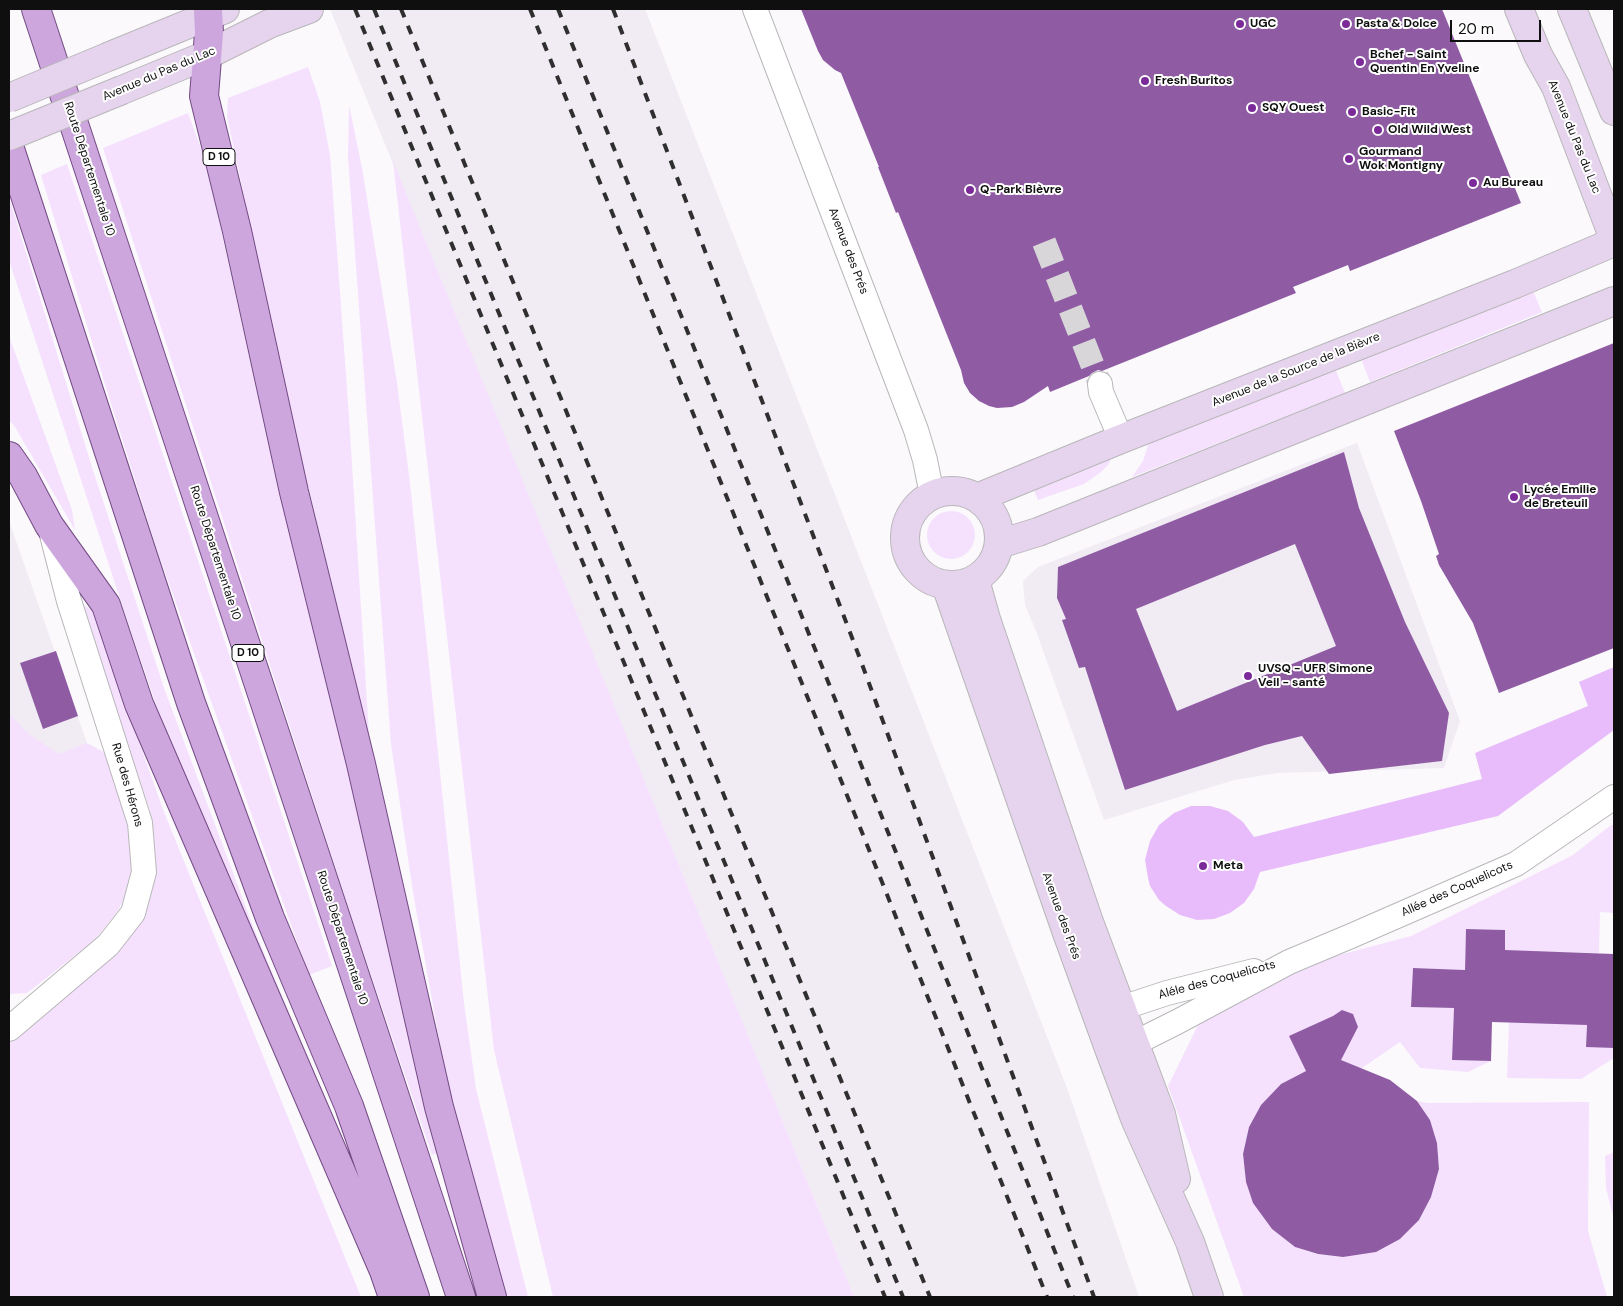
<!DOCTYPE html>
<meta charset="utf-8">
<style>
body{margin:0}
#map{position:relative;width:1623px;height:1306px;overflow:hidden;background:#fbf9fc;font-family:"DM Sans",sans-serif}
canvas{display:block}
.frame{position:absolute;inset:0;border:10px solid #0f0f10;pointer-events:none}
.scale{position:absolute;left:1450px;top:20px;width:91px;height:22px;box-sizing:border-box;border:2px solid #0f0f10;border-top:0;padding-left:6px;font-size:15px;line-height:18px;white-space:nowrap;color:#0f0f10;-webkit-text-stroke:4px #fff;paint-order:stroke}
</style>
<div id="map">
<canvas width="1623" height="1306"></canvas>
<div class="frame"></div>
<div class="scale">20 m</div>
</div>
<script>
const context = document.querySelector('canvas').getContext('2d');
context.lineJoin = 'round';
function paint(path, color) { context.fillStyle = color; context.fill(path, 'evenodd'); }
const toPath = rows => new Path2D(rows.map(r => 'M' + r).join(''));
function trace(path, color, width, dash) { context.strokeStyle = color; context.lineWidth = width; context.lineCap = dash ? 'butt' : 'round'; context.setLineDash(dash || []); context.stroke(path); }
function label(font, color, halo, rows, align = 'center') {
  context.font = font + ' "DM Sans",sans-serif'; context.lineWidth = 4; context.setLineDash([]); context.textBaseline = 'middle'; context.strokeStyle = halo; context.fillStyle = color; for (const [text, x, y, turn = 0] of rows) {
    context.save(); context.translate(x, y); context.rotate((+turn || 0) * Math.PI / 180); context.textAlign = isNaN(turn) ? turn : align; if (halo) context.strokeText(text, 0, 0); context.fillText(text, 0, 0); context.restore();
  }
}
const built = toPath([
 [330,9,645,9,1067,1088,1139,1297,854,1297],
 [1357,443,1460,721,1444,768,1277,773,1234,780,1104,820,1036,631,1025,605,1023,581,1038,567],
 [9,521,113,817,9,981]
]);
const green = toPath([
 [308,67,320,102,330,155,349,417,370,750,294,426,227,117,228,98],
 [349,105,362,168,397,383,410,483,464,1003,476,1089,528,1297,502,1297,449,1097,413,892,391,744,348,157],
 [188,113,206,162,267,438,295,550,329,672,439,1152,432,1155,350,913,103,148],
 [393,161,854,1297,553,1297,494,1050],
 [67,164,332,966,309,975,157,550,103,378,41,175],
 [9,197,91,464,164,688,254,929,348,1155,189,800,125,614,9,260],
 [1531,286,1542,312,1370,382,1360,356],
 [9,336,72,510,75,530,15,427,9,420],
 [1334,366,1345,393,1132,477,1143,461,1150,439],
 [1112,455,1109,464,1101,472,1084,484,1038,500,1032,486],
 '927 535a24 24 0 1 1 48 0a24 24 0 1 1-48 0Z',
 [79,603,92,610,164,812,361,1297,9,1297,9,1042,137,923,152,886,155,851,150,810],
 [9,713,27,733,59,754,87,743,109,755,136,853,130,887,119,909,95,940,27,993,9,994],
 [1611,825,1614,825,1614,913,1600,912,1599,953,1547,952,1504,981,1505,930,1466,929,1465,970,1413,968,1411,1007,1454,1008,1452,1060,1491,1061,1468,1072,1420,1068,1400,1042,1362,1068,1332,1065,1306,1071,1281,1084,1261,1105,1249,1127,1243,1154,1246,1182,1253,1202,1272,1229,1295,1247,1316,1254,1343,1257,1400,1239,1419,1220,1431,1197,1439,1169,1437,1143,1430,1120,1417,1101,1428,1103,1589,1102,1588,1231,1607,1297,1244,1297,1168,1086,1202,1017,1309,963,1411,936,1573,855],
 [1588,992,1586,1046,1614,1048,1614,1058,1581,1079,1507,1078,1509,1022],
 [1614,1152,1614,1220,1606,1188,1605,1156]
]);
const water = toPath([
 [1614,667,1614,730,1498,816,1260,872,1254,889,1244,903,1230,913,1214,919,1197,920,1180,915,1166,906,1159,900,1150,886,1148,878,1145,860,1150,841,1159,825,1174,813,1191,806,1210,806,1228,811,1243,822,1254,837,1482,779,1475,753,1588,706,1579,682]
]);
const building = toPath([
 [801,9,1442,9,1521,203,1350,271,1348,265,1293,287,1296,293,1102,371,1098,370,1092,373,1089,376,1050,392,1048,386,1024,402,1012,407,997,408,989,406,979,401,970,393,964,383,961,370,898,212,896,213,878,167,879,167,841,73,835,70,823,60,818,51],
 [1614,343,1614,648,1499,693,1473,623,1439,565,1436,556,1439,554,1421,501,1394,431],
 [1344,452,1359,508,1405,622,1449,713,1442,761,1329,774,1302,736,1265,745,1125,790,1085,667,1079,668,1062,620,1066,619,1057,598,1058,567],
 [1295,544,1336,646,1177,711,1136,609],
 [56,651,78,716,43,729,20,663],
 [1466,929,1505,930,1505,950,1614,954,1614,1048,1586,1047,1587,1025,1492,1022,1491,1061,1452,1060,1454,1008,1411,1007,1413,968,1465,970],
 [1342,1010,1353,1014,1358,1027,1341,1060,1390,1080,1417,1101,1430,1120,1437,1143,1439,1169,1431,1197,1419,1220,1400,1239,1376,1252,1343,1257,1318,1254,1295,1247,1272,1229,1253,1203,1246,1182,1243,1154,1249,1127,1261,1105,1281,1084,1306,1071,1289,1036,1333,1016]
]);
const minorTunnel = toPath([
 [1044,242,1100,384]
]);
const minor = toPath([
 [755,9,916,430,925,460,932,495],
 [1100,384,1101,392,1121,439],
 [1103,1014,1167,993,1254,971],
 [9,1029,108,945,133,913,144,872,140,823,69,601,51,531],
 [1119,1051,1177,1022,1289,962,1351,936,1516,864,1614,797]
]);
const secondary = toPath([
 [1519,9,1538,55,1556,87,1614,239],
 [1572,9,1614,111],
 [110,56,225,9],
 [122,90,207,55,269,24,309,9],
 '905 538a47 47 0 1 1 94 0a47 47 0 1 1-94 0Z',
 [977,498,1121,439,1515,284,1614,242],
 [999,544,1038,532,1614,301],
 [975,580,986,619,1089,922,1161,1114,1176,1179],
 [946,585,1067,933,1111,1054,1136,1121,1190,1242,1209,1297]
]);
const primary = toPath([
 [36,9,461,1297],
 [208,9,209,33,204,96,237,231,294,492,361,764,439,1107,492,1297],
 [9,146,191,703,270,918,349,1106,415,1297],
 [9,456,23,476,49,525,106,605,139,704,384,1271,393,1297]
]);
const rail = toPath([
 [355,9,885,1297],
 [374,9,903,1297],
 [401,9,930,1297],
 [530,9,884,887,1047,1297],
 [558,9,823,669,1073,1297],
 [613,9,859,656,1094,1297]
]);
const secondaryBridge = toPath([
 [9,98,110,56],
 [9,136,122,90]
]);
const markers = [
 [1240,24,5,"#7c2999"],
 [1346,24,5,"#7c2999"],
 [1360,62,5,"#7c2999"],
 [1145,81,5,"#7c2999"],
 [1252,108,5,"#7c2999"],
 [1352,112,5,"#7c2999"],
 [1378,130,5,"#7c2999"],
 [1349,159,5,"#7c2999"],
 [1473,183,5,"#7c2999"],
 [970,190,5,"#7c2999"],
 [1514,497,5,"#7c2999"],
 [1248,676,5,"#7c2999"],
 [1203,866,5,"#7c2999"]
];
const shields = [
 [219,157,32],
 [248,653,32]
];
const shieldNames = [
 ["D 10",219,157],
 ["D 10",248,653]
];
const poiNames = [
 ["UGC",1250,24],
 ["Pasta & Dolce",1356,24],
 ["Bchef - Saint",1370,55],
 ["Quentin En Yveline",1370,69],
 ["Fresh Buritos",1155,81],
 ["SQY Ouest",1262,108],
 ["Basic-Fit",1362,112],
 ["Old Wild West",1388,130],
 ["Gourmand",1359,152],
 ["Wok Montigny",1359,166],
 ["Au Bureau",1483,183],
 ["Q-Park Bièvre",980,190],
 ["Lycée Emilie",1524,490],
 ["de Breteuil",1524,504],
 ["UVSQ - UFR Simone",1258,669],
 ["Veil - santé",1258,683],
 ["Meta",1213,866]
];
const streetNames = [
 ["Avenue du Pas du Lac",159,74,-23],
 ["Avenue du Pas du Lac",1574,137,68],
 ["Route Départementale 10",89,169,72],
 ["Avenue des Prés",848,251,69],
 ["Avenue de la Source de la Bièvre",1296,370,-22],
 ["Route Départementale 10",215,553,72],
 ["Rue des Hérons",127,785,74],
 ["Allée des Coquelicots",1457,889,-24],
 ["Avenue des Prés",1061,916,70],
 ["Route Départementale 10",342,938,72],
 ["Aléle des Coquelicots",1217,980,-15]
];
paint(built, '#f1ebf4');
paint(green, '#f5e1fe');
paint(water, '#e8bcfb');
paint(building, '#8f5ca4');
trace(minorTunnel, '#d8d6d9', 24, [24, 12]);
trace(minor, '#b8b7b9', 26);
trace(secondary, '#b8b7b9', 30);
trace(primary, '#744b85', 30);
trace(minor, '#fff', 24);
trace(secondary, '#e6d3ed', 28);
trace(primary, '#cca6dc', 28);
trace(rail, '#2f2f30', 4, [9, 9]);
trace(secondaryBridge, '#b8b7b9', 30, []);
trace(secondaryBridge, '#e6d3ed', 28);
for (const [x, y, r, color] of markers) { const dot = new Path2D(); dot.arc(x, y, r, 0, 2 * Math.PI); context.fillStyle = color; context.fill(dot); trace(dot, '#fff', 2); }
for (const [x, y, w] of shields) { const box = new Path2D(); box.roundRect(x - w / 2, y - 8.5, w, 17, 4); context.fillStyle = '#fff'; context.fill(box); trace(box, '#0f0f10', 1); }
label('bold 11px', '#0f0f10', null, shieldNames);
label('bold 12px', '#0f0f10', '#fff', poiNames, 'left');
label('12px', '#0f0f10', '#fff', streetNames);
</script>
